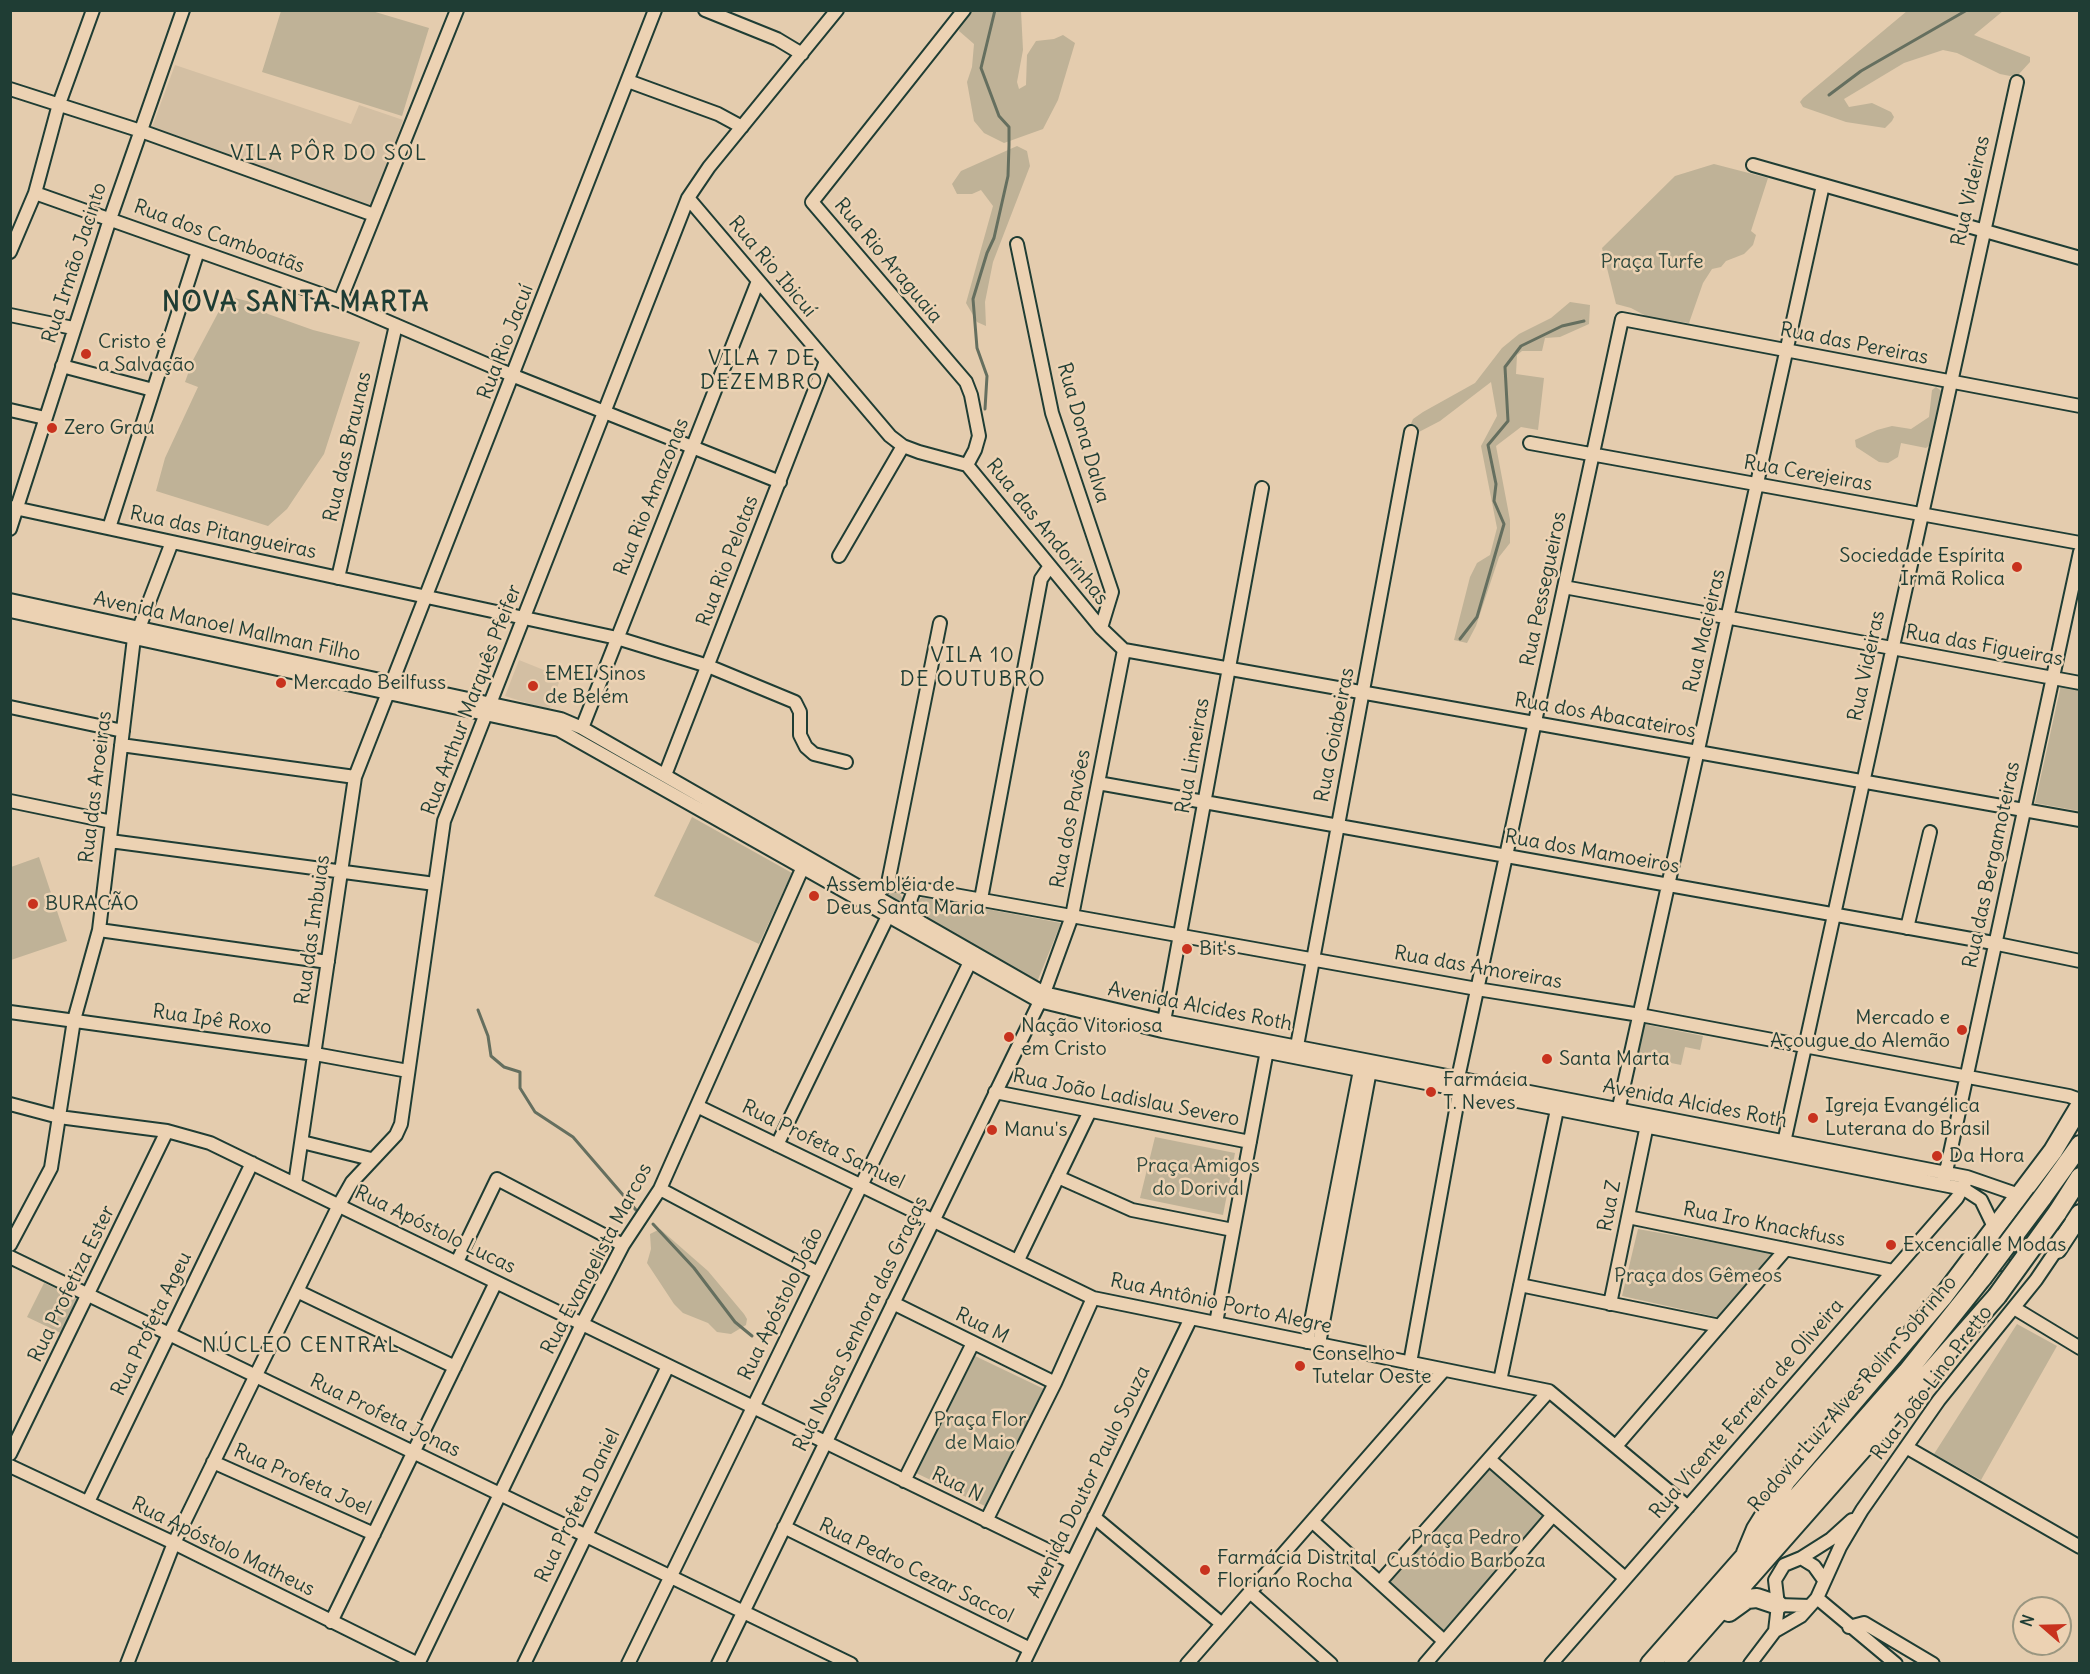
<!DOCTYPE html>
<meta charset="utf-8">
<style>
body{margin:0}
#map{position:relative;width:2090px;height:1674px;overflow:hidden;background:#e4ccae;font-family:Delius,sans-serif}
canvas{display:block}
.frame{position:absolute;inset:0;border:12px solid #1f3d34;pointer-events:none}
.north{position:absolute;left:2012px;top:1596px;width:60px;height:60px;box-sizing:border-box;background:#ecd2b3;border:2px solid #9a9680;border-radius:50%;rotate:290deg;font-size:16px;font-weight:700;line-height:24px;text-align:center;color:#1f3d34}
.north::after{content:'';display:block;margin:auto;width:21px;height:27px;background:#c8321e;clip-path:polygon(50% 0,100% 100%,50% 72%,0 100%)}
</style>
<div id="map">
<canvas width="2090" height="1674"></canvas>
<div class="frame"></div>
<div class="north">N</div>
</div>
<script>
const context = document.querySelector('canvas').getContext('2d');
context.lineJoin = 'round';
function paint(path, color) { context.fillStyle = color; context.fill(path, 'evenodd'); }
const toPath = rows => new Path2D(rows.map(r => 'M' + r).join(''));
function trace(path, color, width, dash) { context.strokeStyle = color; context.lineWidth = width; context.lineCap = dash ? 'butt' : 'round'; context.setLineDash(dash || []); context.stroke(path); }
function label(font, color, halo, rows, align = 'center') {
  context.font = font + ' Delius,sans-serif'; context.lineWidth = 5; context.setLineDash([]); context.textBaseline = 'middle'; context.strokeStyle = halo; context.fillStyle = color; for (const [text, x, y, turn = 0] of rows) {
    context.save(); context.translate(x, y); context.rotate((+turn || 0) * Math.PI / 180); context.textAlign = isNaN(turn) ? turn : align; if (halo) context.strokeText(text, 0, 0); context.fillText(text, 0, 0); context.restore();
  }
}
const built = toPath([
 [175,65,351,124,359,105,403,120,373,207,152,127],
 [519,660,561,677,549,710,505,696]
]);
const green = toPath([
 [281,11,372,11,429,28,402,116,262,72],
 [971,11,1021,11,1023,50,1017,82,1019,89,1026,85,1027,55,1036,41,1054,39,1063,35,1075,43,1058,100,1043,129,1004,143,984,133,974,121,967,82,972,67,974,44,959,31,961,22],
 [1907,11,2003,11,1974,35,2030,57,2030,62,2019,74,2010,76,2000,74,1957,53,1943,50,1904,63,1844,99,1849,107,1872,103,1891,112,1894,117,1892,121,1885,128,1846,122,1803,107,1800,102,1803,98],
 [1017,146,1027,151,1030,166,993,262,985,302,986,326,977,322,966,303,993,206,981,190,972,194,957,194,952,184,961,171],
 [1714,164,1768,178,1751,231,1756,235,1753,245,1744,254,1726,261,1721,267,1712,269,1703,283,1689,323,1648,317,1631,308,1616,304,1602,248,1675,176],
 [227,296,251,302,268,314,313,330,360,342,324,454,287,509,268,526,156,491,165,458,198,387,185,382,193,360],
 [1570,302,1590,305,1589,324,1560,337,1545,338,1542,351,1522,351,1517,355,1516,374,1544,378,1538,430,1521,427,1496,446,1510,520,1510,543,1499,557,1476,626,1467,643,1454,640,1470,577,1477,563,1490,555,1497,528,1481,446,1497,416,1491,382,1440,421,1417,433,1410,426,1413,419,1423,412,1475,383,1502,348,1519,334,1551,318],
 [1936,387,1943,392,1930,445,1926,448,1901,443,1898,457,1888,463,1879,462,1856,447,1855,440,1877,430,1892,426,1911,429,1929,417,1932,390],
 [2061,685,2079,689,2079,811,2035,803],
 [692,817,792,873,759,944,654,896],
 [39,857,67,941,11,960,11,867],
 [896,888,903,899,900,903,883,894,888,889],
 [922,897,1061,923,1037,982,923,917,916,912,916,903],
 [1643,1024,1703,1036,1700,1050,1685,1047,1681,1065,1636,1056],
 [1155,1137,1235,1153,1223,1215,1140,1198],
 [660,1229,708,1271,744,1314,747,1319,746,1325,731,1334,717,1332,708,1323,683,1313,674,1304,647,1263,651,1249,650,1234],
 [1638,1229,1772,1253,1717,1317,1622,1296],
 [44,1283,81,1300,65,1335,27,1317],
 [2017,1324,2057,1346,1981,1480,1934,1454],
 [973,1355,1044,1389,987,1507,916,1473],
 [1487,1467,1546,1518,1445,1632,1387,1581]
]);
const stream = toPath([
 [1829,95,1861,71,1967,10],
 [985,409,987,376,977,348,973,299,987,253,994,238,1008,176,1009,145,1009,127,999,116,981,68,995,10],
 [1460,639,1477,617,1504,524,1494,501,1496,484,1488,445,1508,421,1505,367,1521,346,1562,326,1584,321],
 [478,1010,488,1036,491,1056,504,1067,520,1072,520,1088,535,1112,573,1137,636,1210],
 [653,1224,694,1268,735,1322,752,1336]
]);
const minor = toPath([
 [705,10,777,39,802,54],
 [964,10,812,202,966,382,971,395,979,436,975,450,967,465],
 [628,81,718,114,742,127],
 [10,89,141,131,374,215],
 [1753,165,2080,258],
 [35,193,340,301,514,376,780,482],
 [688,198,890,436,903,446,919,452,967,465,1101,628,1124,650],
 [1017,244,1052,413,1112,592,1101,628],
 [10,252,35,193,59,104,93,10],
 [340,301,457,10],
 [10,315,73,328],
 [62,366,153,390],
 [10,410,45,418],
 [1530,443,2080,543],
 [10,507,617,638,708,666,795,702,800,712,800,735,806,747,814,754,846,762],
 [109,528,198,251],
 [10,529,110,219,183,10],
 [839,556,903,446],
 [338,578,396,325],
 [1564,587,2080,683],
 [10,600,561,719,582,728,1044,993,1164,1021,1967,1177,2019,1195,2053,1233,2057,1249,2036,1280,1939,1400,1862,1510,1840,1547,1817,1598,1801,1616,1775,1631,1750,1664],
 [10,611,559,730,1039,1001,1162,1031,1964,1189,1981,1200,1995,1229,1996,1255,2012,1273],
 [139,628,172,542],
 [1124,650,2080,820],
 [10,707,123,731],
 [582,728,758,281],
 [121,745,355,777],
 [665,775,826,361],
 [1098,783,1988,942,2080,961],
 [10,801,112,822],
 [110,841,435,884],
 [888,883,940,623],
 [981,899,1041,579,1050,566],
 [871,900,888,883,1477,989,1640,1015,2069,1096,2080,1100],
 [905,913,915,888],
 [1907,928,1930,832],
 [99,930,328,962],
 [10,1012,315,1054,408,1071],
 [1163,1027,1262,488],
 [1297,1046,1411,432],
 [995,1092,1250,1142],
 [10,1104,59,1117,167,1131,210,1143,1072,1562],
 [697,1106,1093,1298,1549,1391,1688,1507],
 [1617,1116,1823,185],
 [302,1142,371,1159],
 [777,1145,887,918],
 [1783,1147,2017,82],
 [1058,1177,1132,1210,1233,1230],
 [1944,1181,2080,552],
 [295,1184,355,777,655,10],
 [660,1189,818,1273],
 [1628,1217,1893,1271],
 [10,1245,51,1168,74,1020,99,930,134,638],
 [10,1257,851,1664],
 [1018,1260,1090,1111],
 [457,1262,497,1179,623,1245],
 [1520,1285,1720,1326],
 [297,1291,455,1367],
 [893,1303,1055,1383],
 [1610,1304,1648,1120],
 [2014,1308,2080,1348],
 [1216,1323,1268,1045],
 [1307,1342,1362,1060],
 [1319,1344,1371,1065],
 [1410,1363,1460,1088,1458,1078,1622,319,2080,406],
 [1500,1381,1559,1100],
 [1616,1446,1786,1249],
 [1906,1447,2080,1547],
 [10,1454,167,1131],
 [1489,1459,1625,1578],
 [213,1462,374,1534],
 [10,1466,174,1543,418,1664],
 [904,1481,973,1343],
 [88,1502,252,1163],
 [1094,1517,1222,1624],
 [986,1521,1055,1383,1093,1298],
 [1312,1521,1444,1641],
 [784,1527,1030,1649],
 [1801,1558,1831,1539,1852,1520],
 [1380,1582,1549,1391],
 [1250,1592,1331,1664],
 [1817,1598,1896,1664],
 [1778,1605,1810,1606],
 [331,1622,496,1282],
 [1849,1627,1864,1623,1933,1664],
 [1775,1631,1778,1605,1775,1580,1784,1565,1801,1558,1814,1566,1824,1580],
 [127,1664,174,1543,339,1205,352,1182,396,1135,401,1124,444,821,688,198,709,167,837,10],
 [418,1664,582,1324,623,1245,660,1189,802,869],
 [524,1664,668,1366],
 [628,1664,970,962],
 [718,1664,1044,993,1072,916,1124,650],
 [1023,1664,1191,1318],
 [1187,1664,1444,1370],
 [1425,1664,1553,1515],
 [1551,1664,1957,1198,1965,1183]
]);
const highway = toPath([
 [2042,1198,2080,1145],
 [2057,1213,2080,1177],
 [2057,1249,2080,1214],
 [1746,1553,1756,1529,1786,1481,1942,1298,2053,1151,2080,1106],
 [1729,1612,1747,1599,1757,1598,1778,1605],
 [1650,1664,1907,1372,1982,1278],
 [1673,1664,1997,1296]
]);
const highwayBridge = toPath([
 [1982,1278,2042,1198],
 [1997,1296,2057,1213]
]);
const markers = [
 [86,354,6,"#c8321e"],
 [52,428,6,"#c8321e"],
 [2017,567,6,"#c8321e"],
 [281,683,6,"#c8321e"],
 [533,686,6,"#c8321e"],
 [814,896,6,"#c8321e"],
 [33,904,6,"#c8321e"],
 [1187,949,6,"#c8321e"],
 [1962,1030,6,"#c8321e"],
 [1009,1037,6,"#c8321e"],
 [1547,1059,6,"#c8321e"],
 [1431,1092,6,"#c8321e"],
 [1813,1118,6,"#c8321e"],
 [992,1130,6,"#c8321e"],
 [1937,1156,6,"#c8321e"],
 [1891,1245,6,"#c8321e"],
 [1300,1366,6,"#c8321e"],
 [1205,1570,6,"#c8321e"]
];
const streetNames = [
 ["Rua Videiras",1971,191,-77],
 ["Rua dos Camboatãs",219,237,20],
 ["Rua Rio Araguaia",888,261,50],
 ["Rua Irmão Jacinto",75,263,-72],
 ["Rua Rio Ibicuí",772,267,50],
 ["Rua Rio Jacuí",506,342,-69],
 ["Rua das Pereiras",1854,344,11],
 ["Rua Dona Dalva",1083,433,74],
 ["Rua das Braunas",348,447,-77],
 ["Rua Cerejeiras",1808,474,10],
 ["Rua Rio Amazonas",652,497,-68],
 ["Rua das Andorinhas",1047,532,51],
 ["Rua das Pitangueiras",223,533,12],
 ["Rua Rio Pelotas",728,561,-69],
 ["Rua Pessegueiros",1544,589,-78],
 ["Avenida Manoel Mallman Filho",227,627,12],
 ["Rua Macieiras",1705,631,-77],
 ["Rua das Figueiras",1984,646,10],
 ["Rua Videiras",1867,666,-78],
 ["Rua Arthur Marquês Pfeifer",472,700,-69],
 ["Rua dos Abacateiros",1605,716,10],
 ["Rua Goiabeiras",1335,735,-79],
 ["Rua Limeiras",1193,756,-80],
 ["Rua das Aroeiras",96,787,-83],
 ["Rua dos Pavões",1071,819,-79],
 ["Rua dos Mamoeiros",1592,852,10],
 ["Rua das Bergamoteiras",1992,865,-78],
 ["Rua das Imbuias",313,930,-82],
 ["Rua das Amoreiras",1478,968,10],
 ["Avenida Alcides Roth",1200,1007,11],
 ["Rua Ipê Roxo",212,1020,8],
 ["Rua João Ladislau Severo",1126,1098,11],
 ["Avenida Alcides Roth",1695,1104,11],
 ["Rua Profeta Samuel",823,1145,26],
 ["Rua Z",1610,1206,-79],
 ["Rua Iro Knackfuss",1764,1225,11],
 ["Rua Apóstolo Lucas",435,1230,26],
 ["Rua Evangelista Marcos",597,1259,-62],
 ["Rua Profetiza Ester",72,1284,-64],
 ["Rua Apóstolo João",781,1304,-64],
 ["Rua Antônio Porto Alegre",1221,1304,12],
 ["Rua Profeta Ageu",152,1324,-64],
 ["Rua Nossa Senhora das Graças",861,1324,-64],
 ["Rua M",982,1326,26],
 ["Rua João Lino Pretto",1932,1383,-53],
 ["Rodovia Luiz Alves Rolim Sobrinho",1853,1394,-49],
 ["Rua Vicente Ferreira de Oliveira",1747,1409,-49],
 ["Rua Profeta Jonas",385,1416,26],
 ["Rua Profeta Joel",302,1480,24],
 ["Avenida Doutor Paulo Souza",1089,1482,-64],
 ["Rua N",957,1485,26],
 ["Rua Profeta Daniel",578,1506,-64],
 ["Rua Apóstolo Matheus",223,1547,26],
 ["Rua Pedro Cezar Saccol",916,1571,26]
];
const parkNames = [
 ["Praça Turfe",1652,262],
 ["Praça Amigos",1198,1166],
 ["do Dorival",1198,1189],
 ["Praça dos Gêmeos",1698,1276],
 ["Praça Flor",980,1420],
 ["de Maio",980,1443],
 ["Praça Pedro",1466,1538],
 ["Custódio Barboza",1466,1561]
];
const poiNames = [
 ["Cristo é",98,342],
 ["a Salvação",98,365],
 ["Zero Grau",64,428],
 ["Sociedade Espírita",2005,556,"right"],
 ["Irmã Rolica",2005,579,"right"],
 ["EMEI Sinos",545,674],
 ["de Belém",545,697],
 ["Mercado Beilfuss",293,683],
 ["Assembléia de",826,885],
 ["Deus Santa Maria",826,908],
 ["BURACÃO",45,904],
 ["Bit's",1199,949],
 ["Mercado e",1950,1018,"right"],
 ["Açougue do Alemão",1950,1041,"right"],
 ["Nação Vitoriosa",1021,1026],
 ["em Cristo",1021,1049],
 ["Santa Marta",1559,1059],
 ["Farmácia",1443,1080],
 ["T. Neves",1443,1103],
 ["Igreja Evangélica",1825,1106],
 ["Luterana do Brasil",1825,1129],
 ["Manu's",1004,1130],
 ["Da Hora",1949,1156],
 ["Excencialle Modas",1903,1245],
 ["Conselho",1312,1354],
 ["Tutelar Oeste",1312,1377],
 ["Farmácia Distrital",1217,1558],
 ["Floriano Rocha",1217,1581]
];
const neighbourhoodNames = [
 ["VILA PÔR DO SOL",329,154],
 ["VILA 7 DE",762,359],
 ["DEZEMBRO",762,383],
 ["VILA 10",973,656],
 ["DE OUTUBRO",973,680],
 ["NÚCLEO CENTRAL",301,1346]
];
const districtNames = [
 ["NOVA SANTA MARTA",296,304]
];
paint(built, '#d3bfa3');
paint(green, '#bfb297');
trace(stream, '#656f5f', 3);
trace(minor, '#1f3d34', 16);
trace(highway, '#1f3d34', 22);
trace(minor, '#ecd2b3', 12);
trace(highway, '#ecd2b3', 18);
trace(highwayBridge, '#1f3d34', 22, []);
trace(highwayBridge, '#ecd2b3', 18);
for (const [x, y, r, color] of markers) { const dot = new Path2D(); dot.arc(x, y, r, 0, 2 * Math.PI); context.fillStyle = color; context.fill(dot); trace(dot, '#ecd2b3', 2); }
label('20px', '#1f3d34', '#ecd2b3', streetNames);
label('20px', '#2f493e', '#ecd2b3', parkNames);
label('20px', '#1f3d34', '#ecd2b3', poiNames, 'left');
context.letterSpacing = '1.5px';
label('21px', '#1f3d34', '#ecd2b3', neighbourhoodNames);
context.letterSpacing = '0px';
context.letterSpacing = '1.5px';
label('bold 26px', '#1f3d34', '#ecd2b3', districtNames);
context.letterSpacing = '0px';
</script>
